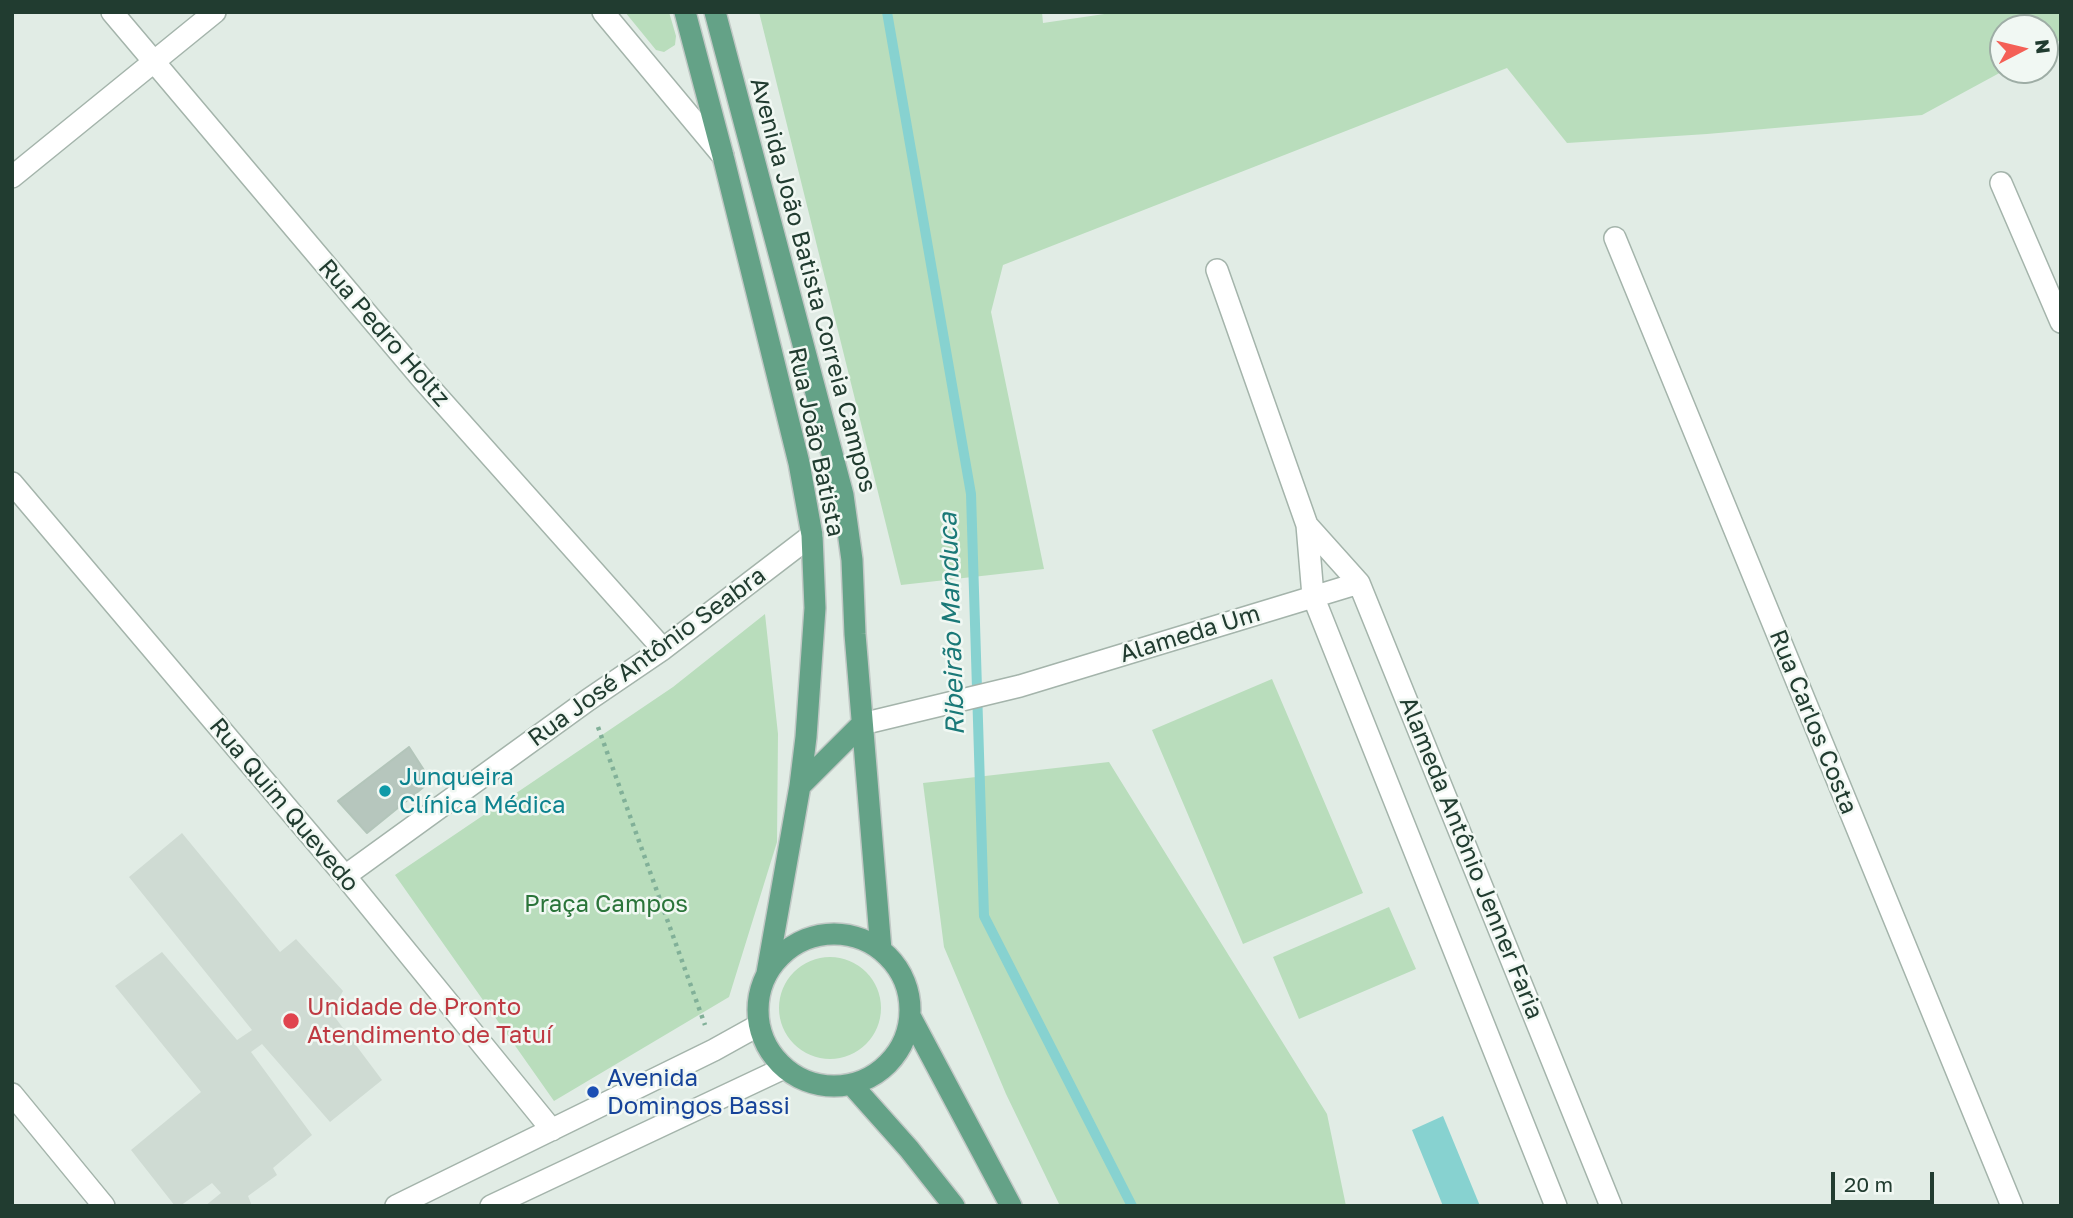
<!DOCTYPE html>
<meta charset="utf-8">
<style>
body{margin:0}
#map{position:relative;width:2073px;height:1218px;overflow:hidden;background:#e1ece5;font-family:"Golos Text",sans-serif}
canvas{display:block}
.frame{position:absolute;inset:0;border:14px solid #213c30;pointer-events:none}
.north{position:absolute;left:1989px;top:14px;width:70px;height:70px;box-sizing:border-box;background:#f1f8f3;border:2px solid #9eada5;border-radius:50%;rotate:83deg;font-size:19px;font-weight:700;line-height:28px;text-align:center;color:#213c30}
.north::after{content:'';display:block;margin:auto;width:24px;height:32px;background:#f46056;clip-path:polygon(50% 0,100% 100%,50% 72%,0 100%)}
.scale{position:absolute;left:1831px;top:1172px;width:103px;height:32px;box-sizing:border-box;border:4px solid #213c30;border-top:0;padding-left:9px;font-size:21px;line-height:24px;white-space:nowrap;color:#213c30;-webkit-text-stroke:5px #f1f8f3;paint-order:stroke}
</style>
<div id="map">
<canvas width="2073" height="1218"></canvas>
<div class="frame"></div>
<div class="north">N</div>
<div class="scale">20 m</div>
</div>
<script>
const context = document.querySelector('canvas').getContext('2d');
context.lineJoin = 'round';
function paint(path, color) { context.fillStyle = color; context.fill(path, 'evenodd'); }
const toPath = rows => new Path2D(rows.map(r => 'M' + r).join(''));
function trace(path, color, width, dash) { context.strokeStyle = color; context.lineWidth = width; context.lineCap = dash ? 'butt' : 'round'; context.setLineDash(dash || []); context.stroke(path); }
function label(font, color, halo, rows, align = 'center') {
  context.font = font + ' "Golos Text",sans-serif'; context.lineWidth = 5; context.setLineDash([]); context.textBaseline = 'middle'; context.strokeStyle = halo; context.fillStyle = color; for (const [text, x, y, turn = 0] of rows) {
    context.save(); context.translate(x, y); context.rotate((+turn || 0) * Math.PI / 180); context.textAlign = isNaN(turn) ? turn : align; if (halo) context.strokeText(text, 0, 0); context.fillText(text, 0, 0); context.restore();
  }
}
const built = toPath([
 [182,833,280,952,296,939,343,991,331,1012,382,1080,330,1122,262,1044,251,1052,312,1135,273,1168,277,1175,248,1196,252,1206,205,1206,221,1193,212,1183,180,1206,175,1206,131,1150,201,1092,115,986,162,952,237,1040,252,1030,129,877]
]);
const green = toPath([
 [625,12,669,12,676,36,675,45,664,52,656,50],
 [759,12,1042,12,1043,23,1118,12,2061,12,2061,40,2045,48,2045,28,2003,28,2003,70,2005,70,1922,115,1707,134,1567,143,1507,68,1003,265,991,312,1044,569,901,585],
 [765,614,778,734,777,842,729,997,554,1101,395,875,673,687],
 [1272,679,1363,893,1243,944,1152,730],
 [1109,762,1327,1114,1346,1206,1060,1206,1006,1094,944,947,923,783],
 [1389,907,1416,969,1299,1019,1273,957],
 '779 1008a51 51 0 1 1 102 0a51 51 0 1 1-102 0Z'
]);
const water = toPath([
 [1443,1116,1480,1206,1443,1206,1412,1130]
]);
const stream = toPath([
 [887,12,971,494,984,916,1132,1206]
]);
const building = toPath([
 [409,747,431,781,367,833,338,801,409,747]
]);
const path = toPath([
 [598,727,705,1025]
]);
const street = toPath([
 [112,12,423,380,663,649],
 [603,12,723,156],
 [12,177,215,12],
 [2001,183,2061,322],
 [1615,238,2012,1206],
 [1217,270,1307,525,1313,596,1556,1206],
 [12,483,345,876,552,1130],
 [1307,525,1359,583,1611,1206],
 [862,724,1020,686,1359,583],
 [345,876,588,700,663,649,812,535],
 [12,1094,104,1206],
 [396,1206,714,1050,759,1025],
 [491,1206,784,1068]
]);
const primary = toPath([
 [685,12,723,156,799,463,812,535,815,608,806,737,800,786,767,973],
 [715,12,843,495,852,560,855,634,881,950],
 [800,786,862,724],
 '758 1010a76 76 0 1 1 152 0a76 76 0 1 1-152 0Z',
 [910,1016,1011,1206],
 [852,1085,909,1149,954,1206]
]);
const markers = [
 [385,791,7,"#0f9aa8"],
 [291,1021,9,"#e0444e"],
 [593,1092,7,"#1a4fb4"]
];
const streetNames = [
 ["Avenida João Batista Correia Campos",813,285,75],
 ["Rua Pedro Holtz",384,333,49],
 ["Rua João Batista",816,442,78],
 ["Alameda Um",1190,634,-17],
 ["Rua José Antônio Seabra",647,657,-36],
 ["Rua Carlos Costa",1813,722,68],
 ["Rua Quim Quevedo",284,805,50],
 ["Alameda Antônio Jenner Faria",1471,858,68]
];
const cultureNames = [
 ["Junqueira",399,777],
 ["Clínica Médica",399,805]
];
const parkNames = [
 ["Praça Campos",606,904]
];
const healthNames = [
 ["Unidade de Pronto",307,1007],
 ["Atendimento de Tatuí",307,1035]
];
const transitNames = [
 ["Avenida",607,1078],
 ["Domingos Bassi",607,1106]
];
const waterNames = [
 ["Ribeirão Manduca",952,624,-92]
];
paint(built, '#cfdbd3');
paint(green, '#b9ddbc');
paint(water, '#87d2d0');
trace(stream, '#87d2d0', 10);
paint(building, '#b6c6bd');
trace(building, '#b3c5ba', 2);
trace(street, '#a4b4ab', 24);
trace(primary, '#c1c8c5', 24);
trace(path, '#81b098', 4.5, [3.5, 5]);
trace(street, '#fff', 21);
trace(primary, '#64a287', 21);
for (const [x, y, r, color] of markers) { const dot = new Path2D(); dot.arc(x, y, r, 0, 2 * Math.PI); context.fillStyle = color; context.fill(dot); trace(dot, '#f1f8f3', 2.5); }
label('24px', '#213c30', '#f1f8f3', streetNames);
label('24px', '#0d838f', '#f1f8f3', cultureNames, 'left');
label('24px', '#2a7439', '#f1f8f3', parkNames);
label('24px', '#be3a42', '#f1f8f3', healthNames, 'left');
label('24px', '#164399', '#f1f8f3', transitNames, 'left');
label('italic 26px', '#1a7978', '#f1f8f3', waterNames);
</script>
